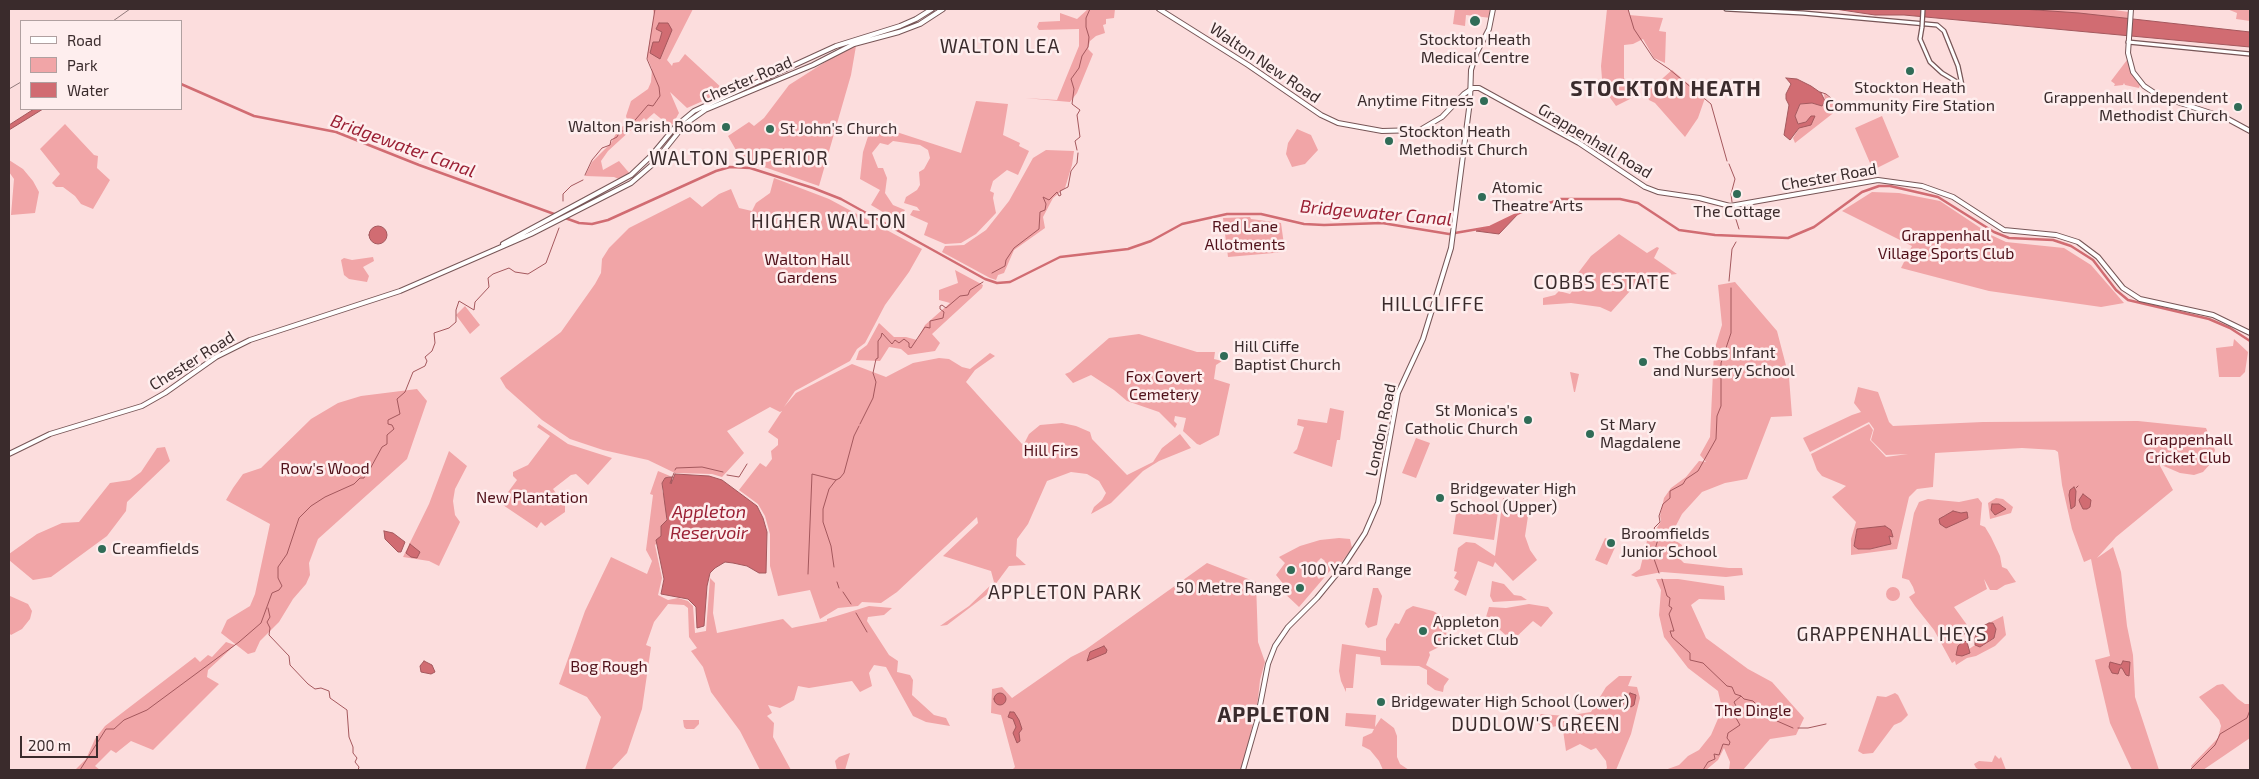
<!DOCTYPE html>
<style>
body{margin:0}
#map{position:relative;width:2259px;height:779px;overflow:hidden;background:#fcdddd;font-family:"Exo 2",sans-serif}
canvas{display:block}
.frame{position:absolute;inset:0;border:10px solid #3a2b2c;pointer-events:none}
.legend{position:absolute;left:20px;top:20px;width:162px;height:90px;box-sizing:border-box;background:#feeeee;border:1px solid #b0a0a0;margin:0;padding:6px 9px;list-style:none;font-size:15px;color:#3a2b2c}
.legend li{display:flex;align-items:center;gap:10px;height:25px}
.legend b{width:25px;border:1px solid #b0a0a0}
.scale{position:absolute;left:20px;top:736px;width:78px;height:22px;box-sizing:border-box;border:2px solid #3a2b2c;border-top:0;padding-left:6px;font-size:15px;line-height:18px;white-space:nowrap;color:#3a2b2c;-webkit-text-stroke:4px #feeeee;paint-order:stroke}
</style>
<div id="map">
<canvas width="2259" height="779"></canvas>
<div class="frame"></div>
<ul class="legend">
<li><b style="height:6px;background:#fff"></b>Road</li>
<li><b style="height:14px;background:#f1a5a7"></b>Park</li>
<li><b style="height:14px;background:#d16c72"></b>Water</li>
</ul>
<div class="scale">200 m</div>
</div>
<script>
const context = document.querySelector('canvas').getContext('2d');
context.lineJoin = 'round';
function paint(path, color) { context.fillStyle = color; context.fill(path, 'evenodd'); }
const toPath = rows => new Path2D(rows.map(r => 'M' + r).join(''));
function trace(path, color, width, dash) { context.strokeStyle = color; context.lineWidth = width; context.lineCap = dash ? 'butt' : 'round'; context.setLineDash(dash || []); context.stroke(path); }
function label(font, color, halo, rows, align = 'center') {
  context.font = font + ' "Exo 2",sans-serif'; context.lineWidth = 5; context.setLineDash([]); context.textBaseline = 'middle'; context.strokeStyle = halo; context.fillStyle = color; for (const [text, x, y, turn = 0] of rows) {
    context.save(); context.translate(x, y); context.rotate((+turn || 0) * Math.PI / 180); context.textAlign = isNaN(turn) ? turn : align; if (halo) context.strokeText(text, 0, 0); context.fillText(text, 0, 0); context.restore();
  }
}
const green = toPath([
 [653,9,693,9,667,60,672,66,673,63,679,62,685,54,724,90,723,92,687,108,670,92,679,113,671,127,654,113,646,120,644,118,608,151,601,161,603,170,619,161,631,175,621,180,614,177,585,176,592,162,611,143,619,128,628,124,626,116,631,101,648,89,651,82,652,69,647,57,654,15],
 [1088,9,1115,9,1114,18,1106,19,1106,24,1103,25,1105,33,1096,36,1090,41,1088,49,1093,54,1077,93,1070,102,1025,98,1008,104,1003,135,1020,143,1019,146,1029,151,1018,175,1007,170,993,181,990,191,994,193,993,198,996,213,976,234,961,243,945,244,924,235,928,223,910,215,913,210,920,211,917,207,904,203,906,197,917,190,920,185,919,172,924,169,930,158,928,150,920,145,893,141,888,145,880,143,872,153,878,168,883,168,887,178,885,193,893,205,905,210,898,221,871,205,880,190,860,179,863,152,872,124,961,153,976,101,1008,104,1025,98,1057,100,1079,46,1079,29,1039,30,1037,27,1039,22,1060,21,1060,13,1077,19],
 [1455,9,1492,9,1491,18,1466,15,1465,26,1453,24],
 [1607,9,1629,9,1629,15,1663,18,1659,31,1666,32,1665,63,1654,58,1643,39,1633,44,1624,45,1624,78,1634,97,1616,106,1606,92,1602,79,1601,66],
 [2022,9,2114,10,2129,12,2128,20],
 [2227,9,2250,9,2250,21,2236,19,2237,13],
 [856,46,851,75,819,186,741,159,728,136,749,122,754,126,764,118,789,85,844,50],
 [2127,60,2134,77,2140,85,2139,88,2125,85,2124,83,2123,85,2114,86,2115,84,2111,81],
 [1672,70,1705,98,1698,118,1685,137,1655,103,1649,100,1646,93],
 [1824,93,1841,107,1795,143,1793,138,1799,128,1811,124,1809,120,1802,124,1796,123,1795,116,1800,104,1812,103,1822,106,1825,103],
 [1882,116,1899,157,1873,170,1855,128],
 [65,124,94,155,98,156,97,168,110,180,93,209,81,204,75,196,63,187,56,187,52,183,60,174,40,149],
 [1297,129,1311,135,1318,150,1305,164,1292,167,1286,154,1288,143],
 [1046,150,1074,151,1072,165,1065,188,1053,198,1043,217,1045,228,1014,250,1004,273,998,275,996,280,990,278,942,252,945,246,964,245,986,230,1009,201,1033,158],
 [9,160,23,169,33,181,39,192,35,213,11,215,14,179,9,172],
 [774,178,829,199,922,249,909,272,885,305,865,343,857,349,850,361,795,391,784,407,796,393,852,364,886,377,913,363,939,358,949,359,962,367,970,369,990,353,995,356,975,370,966,382,1022,444,1025,442,1029,434,1040,425,1062,423,1076,426,1090,432,1092,439,1127,475,1153,462,1162,448,1180,434,1191,448,1159,461,1143,471,1111,503,1091,514,1094,507,1102,500,1106,493,1099,481,1087,474,1071,472,1047,481,1028,524,1017,539,1016,556,1026,565,1009,566,989,593,947,625,940,626,969,606,994,582,991,571,943,556,978,523,977,517,897,592,881,603,862,602,858,606,838,608,820,619,810,590,778,596,770,566,770,534,765,516,758,504,739,490,760,463,766,467,772,459,771,451,778,445,778,439,768,432,782,411,780,412,770,407,727,431,744,453,722,477,712,474,675,473,648,460,603,450,570,439,542,420,506,388,500,378,561,332,595,284,601,273,602,259,609,248,629,228,690,197,702,207,719,194,731,189,739,208,752,211,756,203,770,193],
 [1872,192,1899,193,1940,201,1991,235,2006,242,2064,248,2091,265,2124,303,2101,307,1989,291,1901,268,1912,246,1842,211],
 [1250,217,1251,219,1281,223,1285,252,1228,257,1223,218],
 [1619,234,1647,253,1657,247,1659,248,1654,258,1677,274,1668,275,1630,291,1611,312,1600,307,1571,303,1543,305,1543,298,1555,295,1559,291,1570,294,1574,289,1572,281,1591,256],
 [373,257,374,261,363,267,369,276,367,282,349,279,344,275,341,260,344,258,352,260],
 [955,270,983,285,982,288,932,334,940,343,935,351,908,355,901,349,889,347,880,361,856,360,859,351,867,345,879,323,894,337,906,337,917,340,925,325,950,303,939,300,939,290,958,283],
 [1735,282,1777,331,1789,377,1792,416,1771,417,1747,479,1725,483,1702,492,1682,514,1670,537,1682,545,1680,559,1684,563,1729,568,1742,568,1743,575,1726,577,1662,572,1636,577,1631,575,1640,569,1648,537,1652,536,1661,521,1660,516,1664,498,1671,488,1686,477,1699,461,1706,462,1700,455,1710,437,1714,351,1722,325,1718,285],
 [465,306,480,325,470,334,456,315],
 [1139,334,1197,352,1215,352,1214,359,1222,361,1216,365,1214,379,1230,384,1219,435,1200,445,1197,444,1183,431,1186,418,1175,416,1174,421,1177,424,1175,428,1159,412,1127,401,1114,390,1091,375,1073,383,1065,374,1070,372,1109,338],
 [2234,339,2248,352,2245,372,2240,377,2219,377,2216,348,2233,346],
 [1570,372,1579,374,1575,392,1574,392],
 [1858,387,1878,392,1889,422,1893,426,1983,422,2138,421,2206,428,2215,450,2211,463,2203,472,2194,475,2180,473,2159,464,2173,490,2116,537,2097,558,2113,547,2121,572,2127,626,2133,655,2135,697,2159,770,2132,770,2110,723,2095,660,2110,656,2091,559,2084,562,2072,529,2062,485,2058,452,2055,450,2022,448,1935,453,1933,487,1917,489,1909,497,1897,549,1851,555,1851,539,1856,522,1832,497,1846,486,1822,476,1817,470,1811,454,1869,424,1873,430,1870,440,1886,457,1908,454,1886,455,1871,440,1874,429,1869,422,1810,452,1803,438,1852,415,1861,412,1854,403],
 [1872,528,1893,537,1889,536,1890,544,1870,549,1858,549,1854,546,1857,529],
 [417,389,427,401,407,459,318,539,309,563,310,575,306,584,293,599,279,622,260,641,255,652,248,654,221,633,227,620,250,606,255,594,270,524,226,500,233,488,243,474,261,468,311,419,338,403,361,396],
 [1330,408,1344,411,1340,440,1337,440,1332,467,1293,453,1297,449,1304,427,1297,425,1298,419,1327,423],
 [539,424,568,444,612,458,588,485,576,474,571,475,553,489,565,506,565,512,545,526,541,522,537,528,500,503,517,480,513,476,513,472,528,465,550,436,537,427],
 [1416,438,1430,443,1416,478,1402,473],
 [165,447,170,461,127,502,126,511,107,536,51,577,33,580,9,560,9,554,37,534,62,523,79,522,110,483,130,480,141,472,157,448],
 [449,451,467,466,455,489,453,501,455,515,460,522,439,566,429,561,403,557,429,504],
 [658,471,670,476,665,478,662,483,662,490,668,510,665,526,660,540,655,545,662,578,658,595,668,600,678,598,688,601,693,606,695,633,706,631,710,578,715,583,713,613,717,633,783,619,792,628,796,627,827,621,827,619,869,606,892,608,884,615,868,617,867,621,889,655,898,661,897,672,910,675,913,680,912,695,934,715,946,718,950,726,926,722,913,716,886,667,874,665,869,673,872,686,860,692,852,681,809,688,798,686,794,700,780,708,768,705,772,713,767,716,774,723,773,737,791,770,760,770,740,731,711,692,703,667,691,651,697,648,689,637,688,608,684,605,668,604,654,622,646,645,651,647,642,709,627,753,611,770,585,770,601,717,587,697,559,684,585,611,611,557,647,574,652,561,646,550,653,495,650,494],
 [1503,498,1530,503,1525,536,1530,550,1537,560,1513,581,1495,562,1493,567,1478,561,1466,596,1454,590,1459,581,1454,578,1457,572,1454,571,1458,548,1466,542,1475,543,1495,556],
 [1978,498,1982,503,1980,525,1985,527,1991,537,2000,556,2002,567,2007,569,2016,582,2005,585,1997,590,1990,590,1984,579,1987,589,1954,607,1970,629,1960,639,1961,644,1958,646,1970,652,1969,649,1975,645,1980,647,1984,645,1994,638,1996,629,1993,623,1989,623,2003,616,2006,635,1995,646,1976,656,1967,658,1956,665,1955,661,1952,663,1934,630,1915,606,1909,597,1915,593,1913,587,1909,580,1902,578,1902,576,1914,513,1919,502,1928,499,1959,502],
 [1957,512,1968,518,1959,521,1943,516],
 [1996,498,2003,499,2013,507,2011,513,1990,519,1988,503],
 [1457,507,1498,512,1494,540,1453,534],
 [1339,538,1350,539,1352,548,1338,567,1335,565,1299,607,1282,591,1285,586,1276,575,1285,563,1279,557,1300,546,1320,540],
 [1321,558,1325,561,1322,566,1327,570,1319,579,1310,569],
 [1605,538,1617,543,1607,565,1595,560],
 [1207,563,1256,582,1258,642,1265,662,1260,680,1258,699,1243,770,1012,770,1015,767,1001,715,991,713,992,689,1002,687,1012,698,1071,657,1085,650],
 [1656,579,1678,579,1724,586,1725,600,1699,599,1691,605,1706,638,1748,669,1772,682,1804,718,1796,735,1770,739,1743,770,1729,770,1730,762,1724,748,1718,760,1706,770,1665,770,1679,765,1688,756,1699,750,1711,735,1720,714,1721,704,1718,691,1688,668,1664,637,1659,615,1661,590],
 [1492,581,1504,584,1514,595,1521,596,1527,600,1493,602,1490,596],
 '1886 594a7 7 0 1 1 14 0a7 7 0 1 1-14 0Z',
 [1373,588,1378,588,1382,596,1377,625,1368,628,1365,624],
 [10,596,28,604,32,611,30,619,22,629,11,635,9,633,9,598],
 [1529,604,1548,607,1553,613,1541,627,1533,621,1512,641,1486,617,1489,607,1506,608],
 [1413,606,1433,611,1447,619,1446,639,1441,646,1429,652,1430,655,1426,665,1449,679,1444,686,1443,692,1435,690,1427,684,1427,670,1419,666,1381,665,1380,657,1356,654,1353,688,1346,688,1346,692,1341,681,1339,671,1342,644,1386,651,1386,639,1395,623,1399,624,1406,610],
 [226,642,235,645,208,670,207,677,219,684,153,750,131,741,116,753,111,750,95,766,100,770,75,770,86,759,95,739,105,726,195,657,200,662,208,655,212,657],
 [1619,676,1632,676,1628,686,1637,687,1640,698,1631,734,1616,770,1605,770,1607,768,1606,761,1596,748,1591,750,1580,744,1566,751,1563,730,1557,726,1547,728,1534,722,1541,714,1566,716,1591,712,1606,687],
 [2223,684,2238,699,2245,704,2250,704,2250,738,2203,770,2193,770,2191,766,2218,738,2221,726,2219,720,2199,697,2217,685],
 [1895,693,1898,695,1908,715,1901,722,1894,725,1873,753,1863,754,1858,751,1877,696,1886,697],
 [1346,713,1376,715,1375,727,1381,718,1394,728,1397,736,1397,757,1400,764,1409,770,1383,770,1379,761,1370,750,1362,746,1363,737,1372,733,1374,729,1345,726],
 [683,720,699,720,699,724,694,729,686,729,684,727],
 [850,753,845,770,837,770,835,761,839,757],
 [1995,755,1999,759,2001,757,2006,770,1980,770,1976,768,1974,764,1979,761,1992,762]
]);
const water = toPath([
 [1835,9,2022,9,2079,13,2250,32,2250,47,1904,15,1875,15,1835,9],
 [659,23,668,23,672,30,660,59,650,53,653,42,659,42,660,39,662,32,656,29,659,23],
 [1786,78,1797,79,1811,86,1821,93,1825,101,1822,106,1812,103,1800,104,1795,116,1798,124,1806,122,1811,116,1815,116,1811,125,1799,128,1790,140,1784,135,1789,105,1786,99,1786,94,1791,84,1786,78],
 [34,109,43,109,9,130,9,125,34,109],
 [1519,213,1499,234,1476,231,1490,227,1519,213],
 '369 235a9 9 0 1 1 18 0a9 9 0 1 1-18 0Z',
 [675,474,709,476,722,480,757,506,763,518,767,532,766,573,759,573,747,566,733,563,725,562,715,568,710,573,707,586,704,626,697,628,696,607,688,599,661,594,664,579,656,540,661,536,661,526,667,520,662,483,665,478,669,477,672,477,671,484,675,474],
 [2074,487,2076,491,2075,506,2071,509,2069,495,2070,490,2074,487],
 [2083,494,2091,500,2090,507,2087,509,2083,509,2080,503,2079,500,2083,494],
 [1992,504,1999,504,2006,509,1995,515,1991,510,1992,504],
 [1953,511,1961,513,1967,512,1968,518,1946,528,1940,524,1939,519,1953,511],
 [1885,526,1891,530,1893,537,1889,536,1891,544,1870,549,1858,549,1854,546,1857,529,1885,526],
 [384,531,393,533,405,542,401,552,398,552,385,539,384,531],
 [410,544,420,552,417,558,411,557,406,553,410,544],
 [1989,623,1993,623,1996,629,1994,638,1980,647,1975,645,1975,637,1981,627,1989,623],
 [1965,626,1968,631,1966,633,1955,638,1955,631,1965,626],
 [1964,641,1967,642,1970,653,1962,656,1956,655,1958,646,1964,641],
 [1104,646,1107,650,1106,653,1087,661,1090,652,1104,646],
 [424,661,432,665,435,672,431,674,421,672,420,666,424,661],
 [2123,661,2130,662,2129,676,2126,675,2122,668,2120,668,2118,674,2112,673,2109,667,2110,662,2121,665,2123,661],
 '994 699a6 6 0 1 1 12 0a6 6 0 1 1-12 0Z',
 [1630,693,1636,695,1634,705,1631,707,1625,703,1630,693],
 [1010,712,1014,712,1019,720,1022,729,1019,733,1020,741,1017,743,1013,733,1016,727,1013,719,1008,717,1010,712],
 [1571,721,1575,721,1582,732,1570,732,1568,726,1571,721]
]);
const stream = toPath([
 [1628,9,1634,29,1654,59,1669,69,1711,104,1727,161],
 [1820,92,1826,94,1837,103],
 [1077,150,1075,141,1080,137,1077,115,1080,110,1072,104,1074,89,1071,79,1079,68,1082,56,1088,47,1089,37,1086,27,1086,18,1090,9],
 [1729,164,1735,179,1731,194,1732,202],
 [585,175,592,160,602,148,610,145,611,140,617,137,620,131,624,131,630,126,648,105,653,106,660,96,659,87,647,59,655,9],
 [563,201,563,194,571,186,583,180],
 [1734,213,1739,229],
 [992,273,1005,266,1006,260,1014,248,1039,229,1040,212,1045,210,1046,204,1043,197,1049,200,1057,192,1059,196,1061,195,1060,191,1068,187,1071,171,1077,163,1078,153],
 [1729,281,1732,249,1736,242],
 [860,424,873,398,876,382,873,373,876,359,878,358,878,341,881,337,882,333,892,344,895,340,899,343,904,339,909,343,909,347,911,348,925,327,930,328,930,321,943,318,944,312,940,309,940,306,942,305,946,308,960,296,968,295,970,290,983,282],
 [675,470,676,468,702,467,723,472],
 [727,475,739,477,747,464],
 [670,483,674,473],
 [2076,488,2078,486],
 [834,567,831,546,823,522,823,509,829,489,836,480],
 [1659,573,1653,556,1659,536,1654,528,1660,522,1659,516,1663,504,1670,498,1670,491,1683,484,1686,479,1698,471,1716,439,1717,416,1721,406,1721,363,1731,333,1731,288],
 [808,574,812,474,836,480,840,478,844,473,854,436,859,426],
 [1662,579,1667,596,1670,598,1669,606,1672,608,1669,614,1674,631,1670,631,1672,637,1690,653,1690,660,1703,663,1727,686,1732,687,1735,694,1741,696,1734,702,1740,714,1736,718,1740,725,1728,733,1727,738,1730,742,1729,745,1723,744,1719,755,1714,754,1715,759,1708,762,1703,770],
 [837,582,839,588],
 [843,592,851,604],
 [268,608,270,617,267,622,270,628,269,635,289,656,290,665,308,684,315,689,321,688,329,691,330,698,347,710,349,737,353,747,353,753,357,758,355,762,359,767,358,770],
 [856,613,867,632],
 [1741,696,1744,699,1753,701,1763,711,1776,717,1777,721,1793,728],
 [1615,703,1618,701,1626,705],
 [1798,728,1808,728,1826,724],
 [80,770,106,729,114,729,124,720,147,710,239,642,261,623,272,593,279,590,282,586,278,578,278,567,287,554,299,518,311,506,325,497,354,484,360,478,364,478,367,470,370,469,382,447,387,444,387,435,394,429,392,425,388,424,388,420,400,414,397,399,405,392,413,372,425,366,427,361,425,357,432,351,435,343,434,333,449,328,456,322,456,310,459,301,474,310,475,302,489,287,488,278,493,274,509,268,515,272,528,274,546,263,559,228],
 [2190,770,2215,745,2220,734,2247,718,2250,710]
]);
const canal = toPath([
 [181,84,254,116,336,132,419,165,579,223,592,224,608,220,716,171,730,167,750,168,813,188,841,199,985,279,997,283,1010,282,1060,257,1128,249,1151,241,1182,224,1227,214,1261,214,1304,224,1324,225,1382,223,1449,234,1490,227,1519,213,1561,199,1620,199,1638,203,1679,230,1715,235,1788,238,1814,227,1862,192,1879,186,1890,186,1938,197,1994,232,2009,238,2053,240,2071,246,2093,260,2116,290,2128,300,2209,319,2230,328,2250,341]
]);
const secondary = toPath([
 [1726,9,1803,13,1937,25,1944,31,1958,66,1962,85,1942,73,1930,62,1920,39,1922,27],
 [2128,42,2250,54]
]);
const primary = toPath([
 [1159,9,1248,65,1321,115,1338,123,1382,131,1420,130,1442,117,1464,94,1473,88,1479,88,1579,143,1645,187,1658,192,1699,198,1730,206,1878,180,1922,186,1953,197,2004,230,2056,235,2078,242,2098,257,2123,288,2140,299,2213,315,2250,333]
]);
const trunk = toPath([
 [2131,9,2128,53,2133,72,2144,86,2159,96,2226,118,2250,131],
 [503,244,631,175,651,156,676,126,694,111,836,46,900,26,916,19,932,9],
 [9,454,50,434,142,406,165,393,216,357,250,340,400,291,531,234,631,183,653,164,685,124,705,110,813,65,854,44,899,32,920,24,943,9],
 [1243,770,1257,721,1268,664,1275,646,1288,627,1317,598,1344,565,1365,533,1378,503,1398,393,1423,339,1451,248,1470,101,1471,70,1476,54,1489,29,1493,9]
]);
const rail = toPath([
 [113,21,130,9],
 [9,89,21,82]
]);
const secondaryBridge = toPath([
 [1922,27,1923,9]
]);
const markers = [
 [1475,21,6,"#306c57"],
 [1910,71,5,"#306c57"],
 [1484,101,5,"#306c57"],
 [2238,107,5,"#306c57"],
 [726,127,5,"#306c57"],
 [770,129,5,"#306c57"],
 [1389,141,5,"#306c57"],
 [1737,194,5,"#306c57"],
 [1482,197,5,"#306c57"],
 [1224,356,5,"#306c57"],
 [1643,362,5,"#306c57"],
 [1528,420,5,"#306c57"],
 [1590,434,5,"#306c57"],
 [1440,498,5,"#306c57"],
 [1611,543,5,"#306c57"],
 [102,549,5,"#306c57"],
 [1291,570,5,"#306c57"],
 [1300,588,5,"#306c57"],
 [1423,631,5,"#306c57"],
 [1381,702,5,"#306c57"]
];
const poiNames = [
 ["Stockton Heath",1475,40,"center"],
 ["Medical Centre",1475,58,"center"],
 ["Stockton Heath",1910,88,"center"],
 ["Community Fire Station",1910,106,"center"],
 ["Grappenhall Independent",2228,98,"right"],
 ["Methodist Church",2228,116,"right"],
 ["Anytime Fitness",1474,101,"right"],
 ["Walton Parish Room",716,127,"right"],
 ["St John's Church",780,129],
 ["Stockton Heath",1399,132],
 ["Methodist Church",1399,150],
 ["Atomic",1492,188],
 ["Theatre Arts",1492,206],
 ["The Cottage",1737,212,"center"],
 ["Hill Cliffe",1234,347],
 ["Baptist Church",1234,365],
 ["The Cobbs Infant",1653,353],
 ["and Nursery School",1653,371],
 ["St Monica's",1518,411,"right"],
 ["Catholic Church",1518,429,"right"],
 ["St Mary",1600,425],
 ["Magdalene",1600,443],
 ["Bridgewater High",1450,489],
 ["School (Upper)",1450,507],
 ["Broomfields",1621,534],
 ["Junior School",1621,552],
 ["Creamfields",112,549],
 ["100 Yard Range",1301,570],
 ["50 Metre Range",1290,588,"right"],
 ["Appleton",1433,622],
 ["Cricket Club",1433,640],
 ["Bridgewater High School (Lower)",1391,702]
];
const streetNames = [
 ["Walton New Road",1265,63,34],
 ["Chester Road",747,80,-23],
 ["Grappenhall Road",1595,141,31],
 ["Chester Road",1829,177,-10],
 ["Chester Road",192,361,-32],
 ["London Road",1381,430,-78]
];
const parkNames = [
 ["Red Lane",1245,227],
 ["Allotments",1245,245],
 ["Grappenhall",1946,236],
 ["Village Sports Club",1946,254],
 ["Walton Hall",807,260],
 ["Gardens",807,278],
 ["Fox Covert",1164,377],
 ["Cemetery",1164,395],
 ["Grappenhall",2188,440],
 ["Cricket Club",2188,458],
 ["Hill Firs",1051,451],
 ["Row's Wood",325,469],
 ["New Plantation",532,498],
 ["Bog Rough",609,667],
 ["The Dingle",1753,711]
];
const waterNames = [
 ["Bridgewater Canal",403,146,20],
 ["Bridgewater Canal",1376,213,5],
 ["Appleton",709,512],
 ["Reservoir",709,533]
];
const quarterNames = [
 ["WALTON LEA",1000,47],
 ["WALTON SUPERIOR",739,159],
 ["HIGHER WALTON",829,222],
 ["COBBS ESTATE",1602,283],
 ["HILLCLIFFE",1433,305],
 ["APPLETON PARK",1065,593],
 ["GRAPPENHALL HEYS",1892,635],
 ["DUDLOW'S GREEN",1536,725]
];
const districtNames = [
 ["STOCKTON HEATH",1666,89],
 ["APPLETON",1274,715]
];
paint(green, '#f1a5a7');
paint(water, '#d16c72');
trace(water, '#a4585d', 1);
trace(stream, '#a4585d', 1);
trace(canal, '#d16c72', 2.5);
trace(secondary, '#775657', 5.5);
trace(primary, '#775657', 6);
trace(trunk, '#775657', 6);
trace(secondary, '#fff', 3);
trace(primary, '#fff', 4);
trace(trunk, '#fff', 4);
trace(rail, '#917a7b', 1);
trace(secondaryBridge, '#775657', 5.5, []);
trace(secondaryBridge, '#fff', 3);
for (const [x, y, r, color] of markers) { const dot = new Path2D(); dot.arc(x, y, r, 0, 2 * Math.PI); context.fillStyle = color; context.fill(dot); trace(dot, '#feeeee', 2); }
label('16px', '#3a2b2c', '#feeeee', poiNames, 'left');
label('16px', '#3a2b2c', '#feeeee', streetNames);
label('16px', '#51111a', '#feeeee', parkNames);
label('italic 18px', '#9b2034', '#feeeee', waterNames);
context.letterSpacing = '1px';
label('19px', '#3a2b2c', '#feeeee', quarterNames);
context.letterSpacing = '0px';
context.letterSpacing = '1px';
label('bold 21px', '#3a2b2c', '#feeeee', districtNames);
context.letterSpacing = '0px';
</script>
